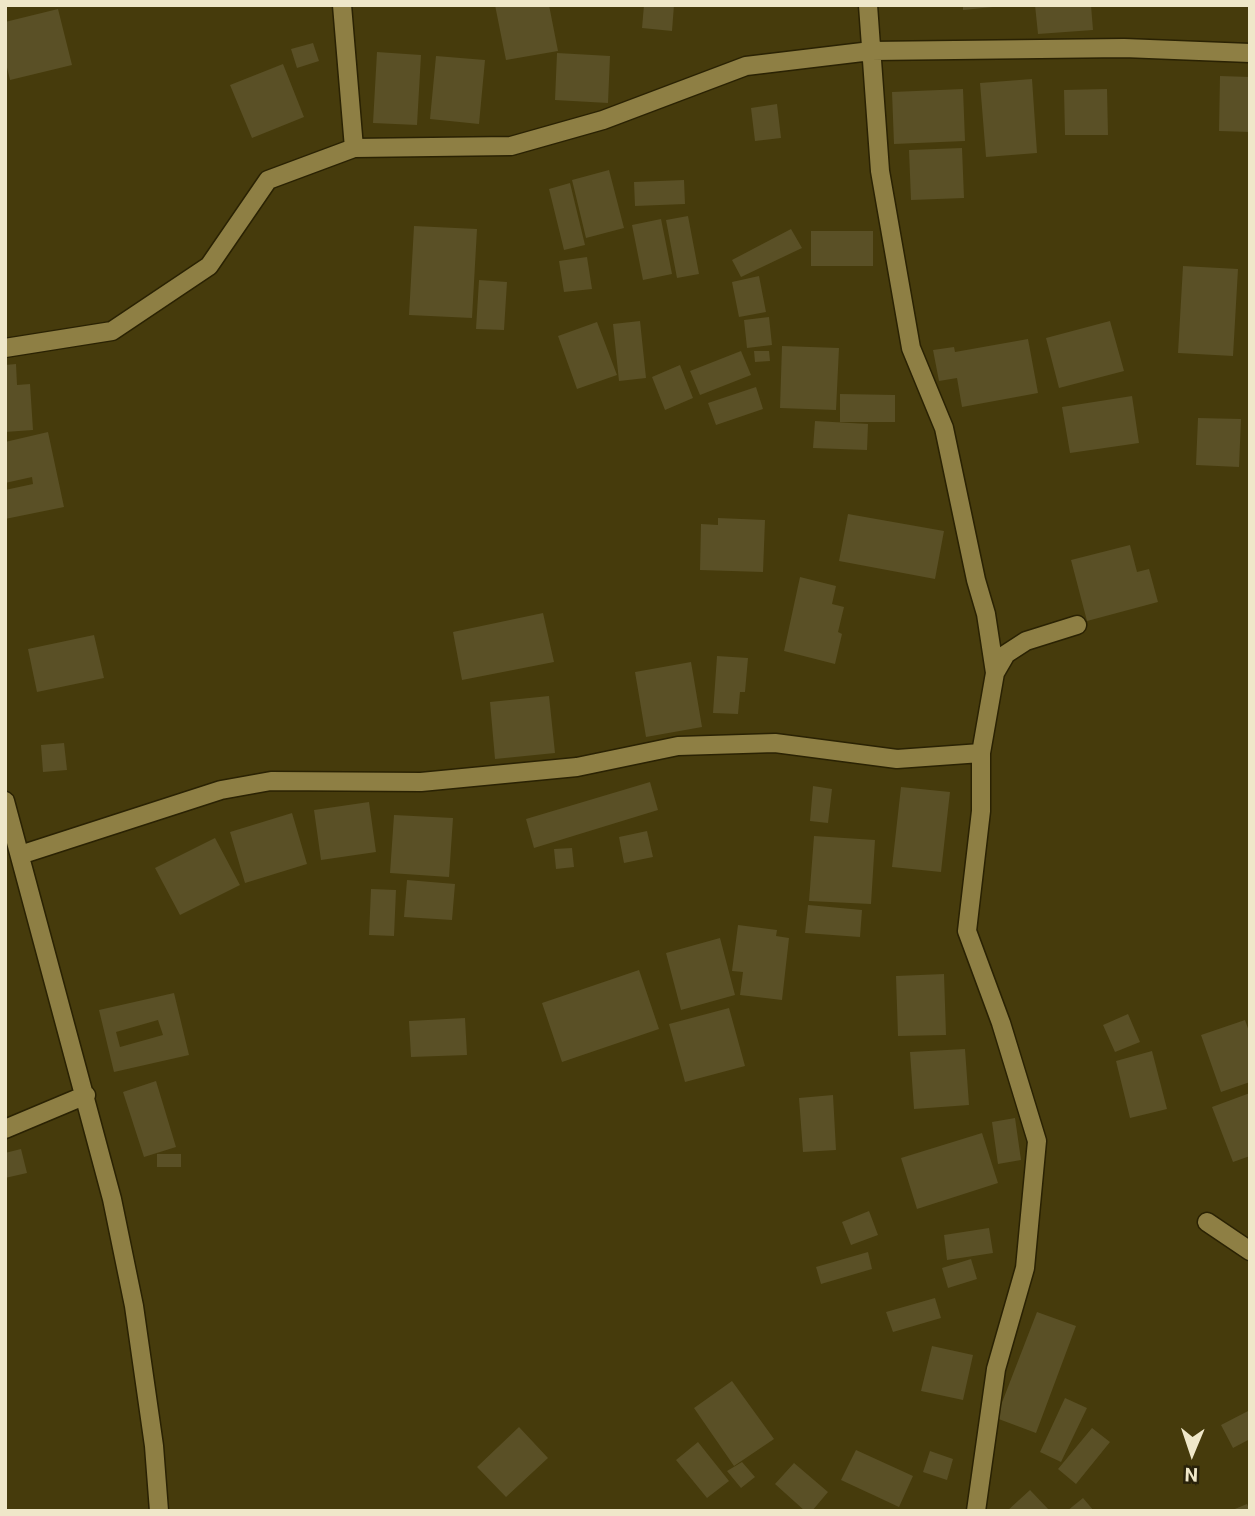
<!DOCTYPE html>
<style>
body{margin:0}
#map{position:relative;width:1255px;height:1516px;overflow:hidden;background:#463b0c;font-family:Roboto,sans-serif}
canvas{display:block}
.frame{position:absolute;inset:0;border:7px solid #efe7c9;pointer-events:none}
.north{position:absolute;left:1157px;top:1418px;width:70px;height:70px;-webkit-text-stroke:5px #29220a;paint-order:stroke;rotate:182deg;font-size:19px;font-weight:700;line-height:28px;text-align:center;color:#efe7c9}
.north::after{content:'';display:block;margin:auto;width:24px;height:32px;background:#efe7c9;clip-path:polygon(50% 0,100% 100%,50% 72%,0 100%)}
</style>
<div id="map">
<canvas width="1255" height="1516"></canvas>
<div class="frame"></div>
<div class="north">N</div>
</div>
<script>
const context = document.querySelector('canvas').getContext('2d');
context.lineJoin = 'round';
function paint(path, color) { context.fillStyle = color; context.fill(path, 'evenodd'); }
const toPath = rows => new Path2D(rows.map(r => 'M' + r).join(''));
function trace(path, color, width, dash) { context.strokeStyle = color; context.lineWidth = width; context.lineCap = dash ? 'butt' : 'round'; context.setLineDash(dash || []); context.stroke(path); }
const building = toPath([
 [495,5,549,5,558,51,506,60],
 [644,5,674,5,672,31,642,28],
 [963,5,993,5,993,7,963,10],
 [1035,5,1091,5,1093,30,1038,34],
 [58,9,72,65,10,80,5,59,5,22],
 [313,43,319,61,297,68,291,49],
 [377,52,421,55,417,125,373,123],
 [557,53,610,56,608,103,555,100],
 [436,56,485,60,479,124,430,119],
 [283,64,304,117,252,138,230,85],
 [1220,76,1250,77,1250,132,1219,131],
 [1032,79,1037,153,986,157,980,83],
 [963,89,965,141,894,144,892,92],
 [1107,89,1108,135,1065,135,1064,90],
 [777,104,781,138,755,141,751,108],
 [962,148,964,198,911,200,909,150],
 [609,170,624,228,586,238,572,180],
 [684,180,685,204,635,206,634,182],
 [570,183,585,245,564,250,549,189],
 [688,216,699,274,677,278,666,220],
 [661,219,672,274,643,280,632,225],
 [414,226,477,229,472,318,409,315],
 [791,229,802,248,741,277,732,260],
 [811,231,873,231,873,266,811,266],
 [587,257,592,289,564,292,559,261],
 [1183,266,1238,269,1233,356,1178,353],
 [759,276,766,312,739,317,732,282],
 [479,280,507,282,504,330,476,329],
 [769,317,772,345,747,348,744,320],
 [640,321,646,378,619,381,613,324],
 [1110,321,1124,371,1059,388,1046,338],
 [597,322,617,375,577,389,558,336],
 [1028,339,1038,393,962,407,957,378,939,381,933,350,954,347,955,352],
 [782,346,839,348,836,410,780,408],
 [741,351,751,375,700,395,690,371],
 [754,351,769,351,770,361,755,362],
 [16,364,17,385,30,384,33,430,5,432,5,365],
 [680,365,693,398,665,410,652,377],
 [756,387,763,409,716,425,708,403],
 [840,394,895,395,895,422,840,422],
 [1132,396,1139,443,1070,453,1062,407],
 [1198,418,1241,419,1239,467,1196,465],
 [815,421,868,424,867,450,813,448],
 [48,432,64,507,5,519,5,490,33,484,32,477,5,483,5,442],
 [848,514,944,531,935,579,839,561],
 [718,518,765,520,763,572,700,570,701,524,718,525],
 [1130,545,1137,572,1149,569,1158,602,1087,621,1071,560],
 [800,577,836,586,832,604,844,607,838,632,842,634,835,664,784,651],
 [543,613,554,662,462,680,453,632],
 [94,635,104,678,37,692,28,649],
 [717,656,748,658,745,692,740,692,738,714,713,713],
 [691,662,702,727,646,737,635,672],
 [549,696,555,753,495,759,490,702],
 [64,743,67,770,43,772,41,745],
 [650,782,658,810,534,848,526,819],
 [813,786,832,789,828,823,810,821],
 [901,787,950,792,941,872,892,867],
 [369,802,376,852,321,860,314,810],
 [292,813,307,864,245,883,230,832],
 [394,815,453,818,449,877,390,873],
 [647,831,653,857,624,863,619,837],
 [814,836,875,840,871,904,809,901],
 [215,838,240,885,180,915,155,868],
 [572,848,574,867,556,869,554,849],
 [407,880,455,884,452,920,404,917],
 [371,889,396,890,394,936,369,935],
 [808,905,862,910,860,937,805,933],
 [738,925,777,930,776,936,789,938,782,1000,740,995,743,972,732,971],
 [720,938,735,995,681,1010,666,953],
 [639,970,659,1029,562,1062,542,1003],
 [944,974,946,1035,898,1036,896,976],
 [174,993,189,1055,114,1072,99,1010],
 [158,1020,163,1035,120,1047,116,1032],
 [729,1008,745,1066,685,1082,669,1024],
 [1128,1014,1140,1042,1115,1052,1103,1025],
 [465,1018,467,1055,411,1057,409,1021],
 [1245,1020,1250,1034,1250,1082,1221,1092,1201,1035],
 [965,1049,969,1105,914,1109,910,1052],
 [1152,1051,1167,1109,1130,1118,1116,1061],
 [156,1081,176,1147,144,1157,123,1092],
 [1250,1093,1250,1156,1233,1162,1212,1107],
 [833,1095,836,1150,803,1152,799,1098],
 [1015,1118,1021,1160,998,1164,992,1122],
 [982,1133,998,1183,917,1209,901,1158],
 [21,1149,27,1173,5,1178,5,1153],
 [157,1154,181,1154,181,1167,157,1167],
 [869,1211,878,1235,851,1245,842,1222],
 [989,1228,993,1253,947,1260,944,1235],
 [868,1252,872,1269,821,1284,816,1267],
 [971,1259,977,1279,948,1288,942,1268],
 [935,1298,941,1318,893,1332,886,1312],
 [1037,1312,1076,1326,1036,1433,996,1418],
 [932,1346,973,1355,963,1400,921,1391],
 [732,1381,774,1439,734,1466,694,1408],
 [1065,1398,1087,1408,1061,1462,1040,1452],
 [1250,1410,1250,1439,1233,1448,1221,1425],
 [519,1427,548,1458,506,1497,477,1467],
 [1092,1428,1110,1442,1076,1484,1058,1469],
 [698,1442,729,1481,707,1498,676,1460],
 [856,1450,913,1476,899,1507,841,1480],
 [930,1451,953,1459,947,1480,923,1472],
 [742,1462,755,1477,741,1488,727,1471],
 [794,1463,828,1492,812,1511,805,1511,775,1484],
 [1030,1490,1050,1511,1007,1511],
 [1083,1498,1094,1511,1067,1511],
 [1247,1504,1250,1511,1230,1511]
]);
const street = toPath([
 [342,5,354,148,511,146,603,120,746,66,871,51,1124,48,1250,53],
 [868,5,880,171,911,348,944,428,976,580,986,614,995,673,981,753],
 [5,348,112,331,209,266,268,180,354,148],
 [995,673,1006,654,1026,641,1077,625],
 [5,801,112,1199,134,1306,154,1446,159,1511],
 [20,855,221,790,271,781,421,782,577,767,678,746,775,743,897,759,981,753,981,811,967,931,1001,1023,1037,1141,1025,1268,996,1369,976,1511],
 [5,1129,86,1095],
 [1207,1222,1250,1251]
]);
paint(building, '#5a5026');
trace(street, '#2a2203', 21);
trace(street, '#8e7f44', 18);
</script>
